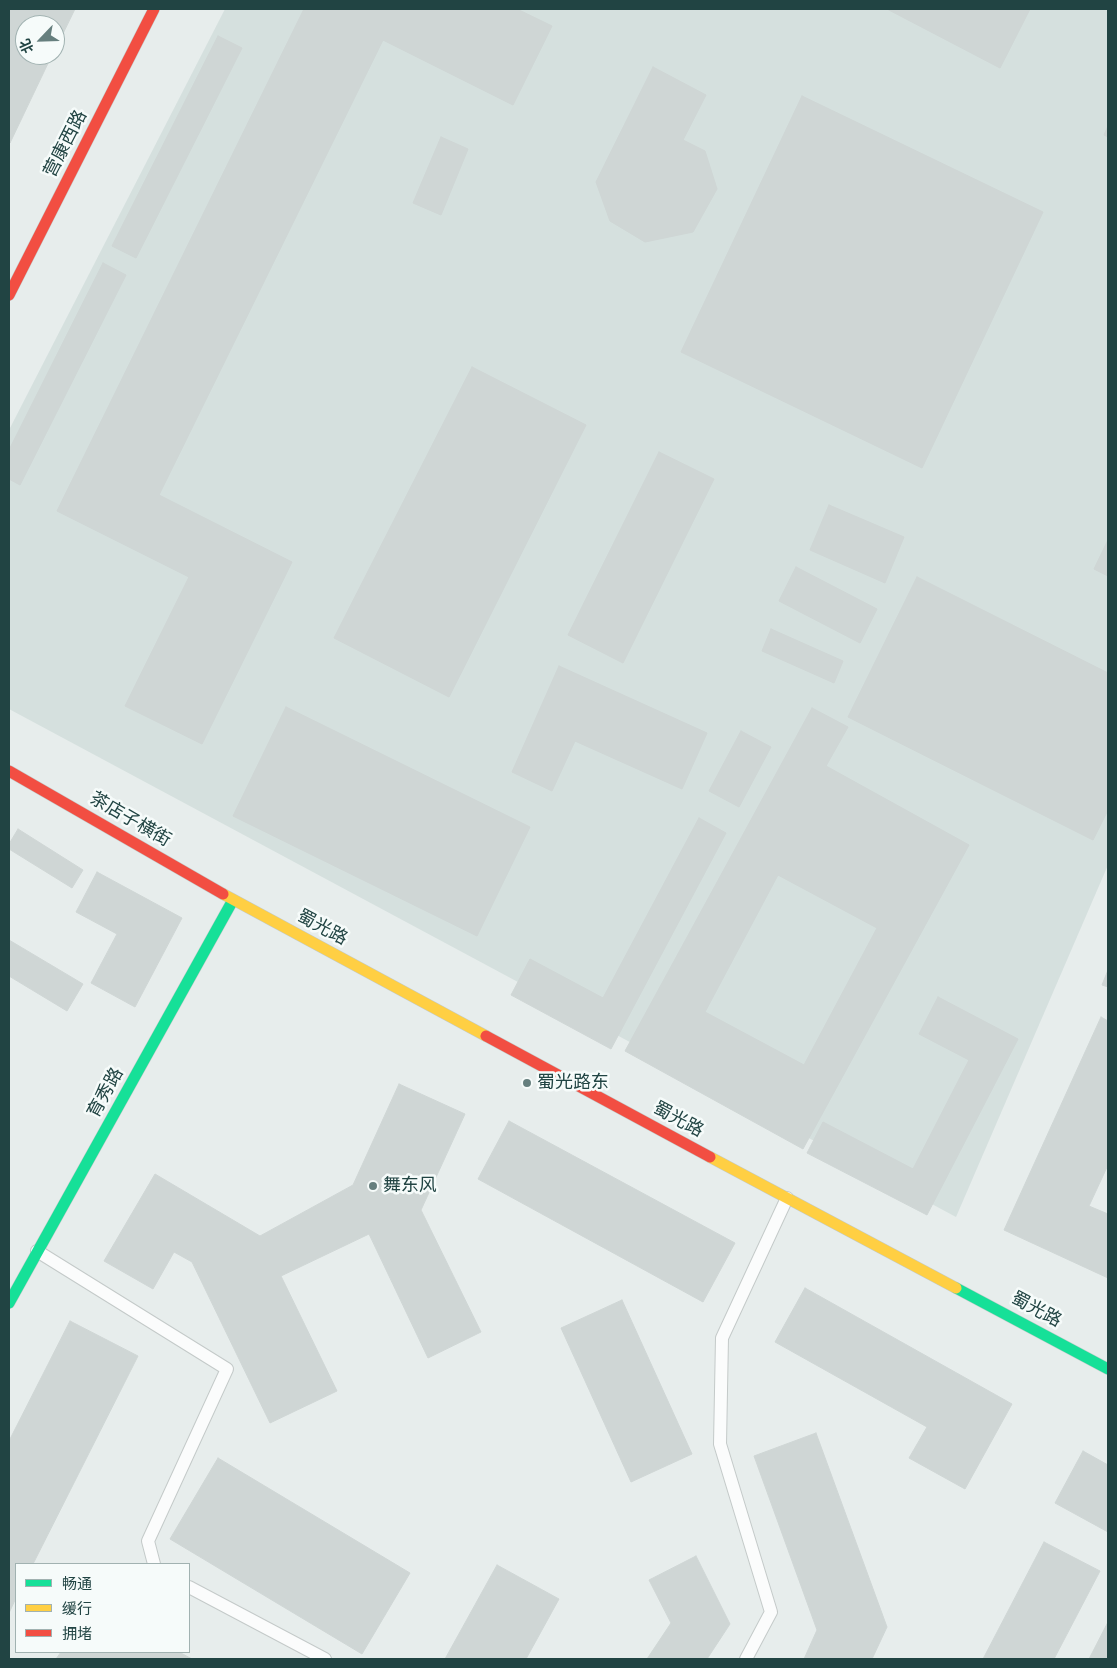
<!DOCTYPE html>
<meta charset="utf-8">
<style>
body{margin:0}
#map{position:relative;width:1117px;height:1668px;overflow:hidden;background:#e7edec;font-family:Signika,"Noto Sans SC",sans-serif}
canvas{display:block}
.frame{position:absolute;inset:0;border:10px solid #214443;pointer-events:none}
.legend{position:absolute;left:15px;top:1563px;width:175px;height:90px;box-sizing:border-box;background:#f6fbfa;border:1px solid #a1b2b1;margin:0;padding:6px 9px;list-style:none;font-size:15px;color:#214443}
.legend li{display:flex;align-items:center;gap:10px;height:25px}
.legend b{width:25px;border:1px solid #a1b2b1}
.north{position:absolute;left:15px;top:15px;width:50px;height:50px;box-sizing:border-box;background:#f6fbfa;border:1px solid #a1b2b1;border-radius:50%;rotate:246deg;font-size:14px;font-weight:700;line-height:20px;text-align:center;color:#214443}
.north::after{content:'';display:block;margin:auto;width:18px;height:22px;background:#667f7e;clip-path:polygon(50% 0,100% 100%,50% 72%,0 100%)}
</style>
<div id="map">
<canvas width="1117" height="1668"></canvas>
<div class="frame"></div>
<ul class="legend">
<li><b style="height:6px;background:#16e098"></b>畅通</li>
<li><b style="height:6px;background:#ffcf43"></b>缓行</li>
<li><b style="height:6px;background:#f24e42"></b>拥堵</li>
</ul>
<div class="north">北</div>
</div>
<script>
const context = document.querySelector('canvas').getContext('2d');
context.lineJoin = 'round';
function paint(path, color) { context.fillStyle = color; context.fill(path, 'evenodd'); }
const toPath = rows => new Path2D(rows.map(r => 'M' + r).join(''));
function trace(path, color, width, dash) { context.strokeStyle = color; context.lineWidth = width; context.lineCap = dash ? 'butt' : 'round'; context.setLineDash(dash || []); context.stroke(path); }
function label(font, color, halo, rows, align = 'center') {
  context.font = font + ' Signika,"Noto Sans SC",sans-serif'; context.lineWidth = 5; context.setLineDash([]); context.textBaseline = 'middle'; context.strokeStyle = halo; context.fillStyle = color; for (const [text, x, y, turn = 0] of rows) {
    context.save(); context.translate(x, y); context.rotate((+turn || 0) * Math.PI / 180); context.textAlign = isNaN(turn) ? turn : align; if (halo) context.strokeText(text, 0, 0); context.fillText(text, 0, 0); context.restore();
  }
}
const built = toPath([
 [225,9,1108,9,1108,865,956,1217,9,709,9,430]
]);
const building = toPath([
 [9,9,75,9,55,50,55,25,25,25,25,55,52,55,10,143,9,9],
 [304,9,517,9,552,26,513,105,383,40,159,495,292,562,202,744,125,706,189,577,57,511,304,9],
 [887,9,1030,9,1000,68,887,9],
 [218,36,242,48,136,258,112,246,218,36],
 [653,67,706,95,683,140,705,151,717,189,693,232,645,242,610,221,596,182,653,67],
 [802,96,1043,212,922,468,681,352,802,96],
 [1108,126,1108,137,1104,135,1108,126],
 [441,137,468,149,441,215,413,203,441,137],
 [103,263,126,275,20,485,9,479,9,450,103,263],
 [472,367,586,425,449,697,334,638,472,367],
 [659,452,714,479,623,663,568,635,659,452],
 [829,505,904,537,885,583,810,550,829,505],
 [1108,540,1108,576,1094,569,1108,540],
 [796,567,877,609,860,643,779,601,796,567],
 [917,577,1108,673,1108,810,1093,840,848,717,917,577],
 [771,629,843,661,834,683,762,651,771,629],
 [559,666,707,733,682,789,575,741,552,791,512,772,559,666],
 [286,707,530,827,477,936,233,816,286,707],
 [812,708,848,727,826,766,969,845,803,1149,625,1051,812,708],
 [778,875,877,928,804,1065,705,1012,778,875],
 [741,731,771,747,739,807,709,791,741,731],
 [699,818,726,833,611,1049,511,995,530,959,603,998,699,818],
 [18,829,83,870,72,888,9,849,9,844,18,829],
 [97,872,182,918,135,1007,91,983,117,934,76,912,97,872],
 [9,940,83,984,67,1011,9,976,9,940],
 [1108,970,1108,987,1102,985,1108,970],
 [938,997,1018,1039,927,1215,807,1153,823,1122,913,1169,969,1060,919,1034,938,997],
 [1101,1017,1108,1021,1108,1165,1089,1206,1108,1214,1108,1278,1004,1230,1101,1017],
 [399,1084,465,1114,421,1210,481,1332,428,1358,369,1234,281,1276,337,1391,270,1423,192,1262,174,1252,153,1289,104,1261,155,1174,260,1236,353,1185,399,1084],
 [509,1121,735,1243,703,1302,478,1179,509,1121],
 [805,1288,1012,1404,965,1489,909,1458,927,1427,775,1342,805,1288],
 [622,1300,692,1454,631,1482,561,1328,622,1300],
 [70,1321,138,1356,33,1564,16,1564,16,1598,9,1613,9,1441,70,1321],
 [816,1433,887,1627,872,1659,804,1659,817,1630,754,1456,816,1433],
 [1083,1451,1108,1465,1108,1532,1055,1503,1083,1451],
 [218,1458,410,1573,362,1654,170,1539,218,1458],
 [1044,1542,1100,1571,1054,1659,983,1659,1044,1542],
 [696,1556,730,1624,707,1659,647,1659,671,1623,649,1580,696,1556],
 [497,1565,559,1599,526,1659,445,1659,497,1565],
 [1108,1622,1108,1659,1089,1659,1108,1622],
 [61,1652,179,1652,192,1659,56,1659,61,1652]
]);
const lane = toPath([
 [37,1251,227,1369,148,1541,154,1564],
 [189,1587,325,1659],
 [746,1659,771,1612,720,1444,722,1338,787,1198]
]);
const fast = toPath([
 [956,1288,1108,1369],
 [9,1303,233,900]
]);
const slow = toPath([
 [223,894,486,1036],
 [710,1157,956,1288]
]);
const jam = toPath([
 [9,295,154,9],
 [9,771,223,894],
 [486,1036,710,1157]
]);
const markers = [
 [527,1083,5,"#667f7e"],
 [373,1186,5,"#667f7e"]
];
const streetNames = [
 ["营康西路",66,144,-63],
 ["茶店子横街",130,820,30],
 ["蜀光路",322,928,28],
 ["育秀路",106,1093,-61],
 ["蜀光路",678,1120,28],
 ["蜀光路",1036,1310,28]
];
const poiNames = [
 ["蜀光路东",537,1083],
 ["舞东风",383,1186]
];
paint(built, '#d5e0de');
paint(building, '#cfd6d5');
trace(building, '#cfd6d5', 1);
trace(lane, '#c4cac9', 14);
trace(fast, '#c2cbca', 12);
trace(slow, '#c2cbca', 12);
trace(jam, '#c2cbca', 12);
trace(lane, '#fbfcfc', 12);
trace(fast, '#16e098', 11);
trace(slow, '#ffcf43', 11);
trace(jam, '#f24e42', 11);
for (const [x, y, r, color] of markers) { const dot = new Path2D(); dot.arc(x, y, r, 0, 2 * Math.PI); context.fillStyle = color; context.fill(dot); trace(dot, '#f6fbfa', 2); }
label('18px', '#214443', '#f6fbfa', streetNames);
label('18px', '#214443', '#f6fbfa', poiNames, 'left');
</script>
